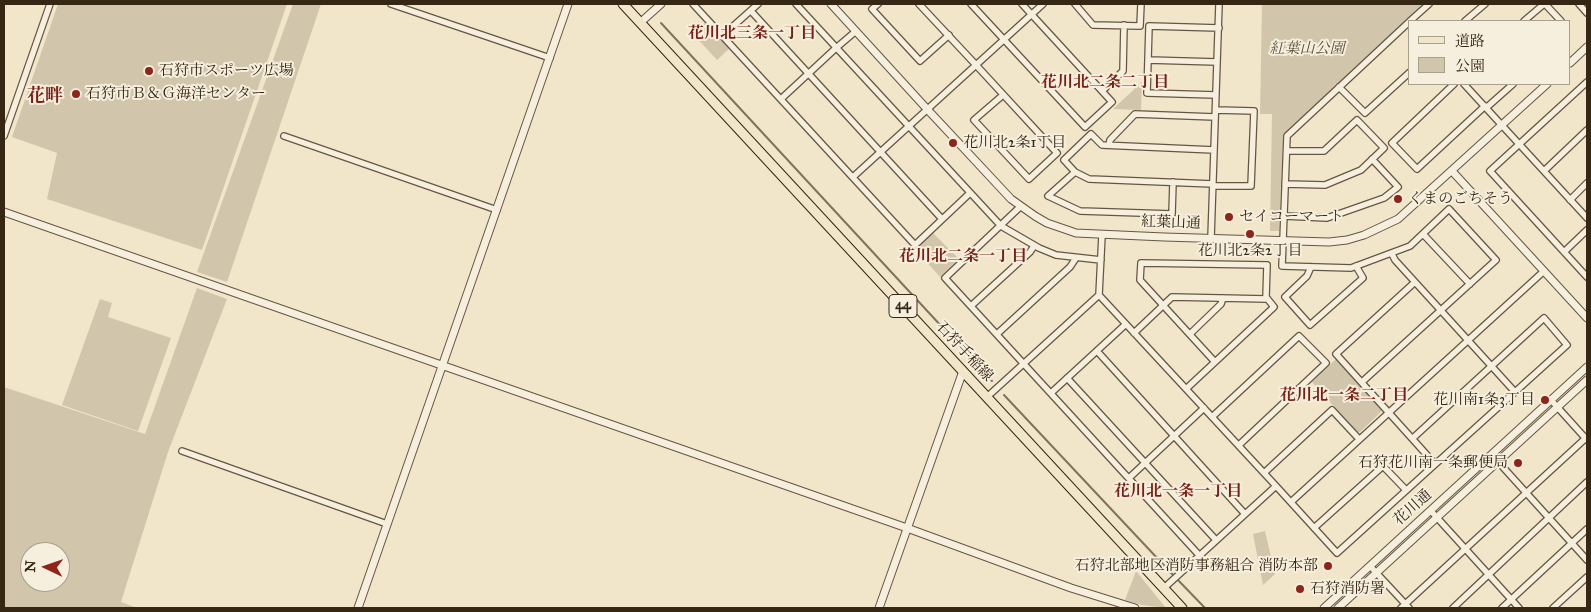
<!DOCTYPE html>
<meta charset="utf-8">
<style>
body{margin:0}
#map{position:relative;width:1591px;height:612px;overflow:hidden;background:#f1e6ca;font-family:"IM FELL Great Primer","Noto Serif JP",serif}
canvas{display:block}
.frame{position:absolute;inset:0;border:5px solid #362614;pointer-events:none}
.legend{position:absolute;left:1408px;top:20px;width:162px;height:65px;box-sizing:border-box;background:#f6efdd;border:1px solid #a99f8d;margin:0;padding:6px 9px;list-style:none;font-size:15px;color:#362614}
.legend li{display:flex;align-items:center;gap:10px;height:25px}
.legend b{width:25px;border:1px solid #a99f8d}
.north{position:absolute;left:20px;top:542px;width:50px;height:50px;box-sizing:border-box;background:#f6efdd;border:1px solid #a99f8d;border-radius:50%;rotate:273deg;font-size:14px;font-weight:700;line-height:20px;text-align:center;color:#362614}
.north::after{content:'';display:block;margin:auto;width:18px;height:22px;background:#8f2418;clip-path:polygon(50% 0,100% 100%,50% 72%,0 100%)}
</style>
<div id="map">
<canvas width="1591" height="612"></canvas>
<div class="frame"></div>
<ul class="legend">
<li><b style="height:6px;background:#f1e6ca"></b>道路</li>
<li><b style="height:14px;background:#d1c5ab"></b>公園</li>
</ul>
<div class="north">N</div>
</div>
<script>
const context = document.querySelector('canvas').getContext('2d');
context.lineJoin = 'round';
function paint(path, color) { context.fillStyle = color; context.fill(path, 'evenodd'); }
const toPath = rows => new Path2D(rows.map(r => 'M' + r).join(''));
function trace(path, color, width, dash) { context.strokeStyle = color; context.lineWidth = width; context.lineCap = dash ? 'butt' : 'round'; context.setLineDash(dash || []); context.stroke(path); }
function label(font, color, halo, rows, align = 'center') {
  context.font = font + ' "IM FELL Great Primer","Noto Serif JP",serif'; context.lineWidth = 4; context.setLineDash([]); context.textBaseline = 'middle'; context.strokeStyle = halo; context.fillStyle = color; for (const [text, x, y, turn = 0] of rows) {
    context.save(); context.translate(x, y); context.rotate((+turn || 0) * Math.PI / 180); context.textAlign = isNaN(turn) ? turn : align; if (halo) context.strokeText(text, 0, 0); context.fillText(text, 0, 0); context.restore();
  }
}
const green = toPath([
 [58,4,287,4,202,250,47,199,57,153,12,137],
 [293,4,321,4,227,282,197,272],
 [1262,4,1424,4,1283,135,1279,231,1270,231,1272,114,1260,114],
 [706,22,730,48,717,60,693,34],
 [1142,82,1141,110,1113,109],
 [933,233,959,259,940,277,915,249],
 [197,288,227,299,168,452,121,602,137,608,4,608,4,387,145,434],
 [30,552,60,552,60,582,30,582],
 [100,299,112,303,108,317,171,338,138,431,62,405],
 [1336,359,1381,409,1381,412,1360,432,1357,432,1312,382],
 [1265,531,1275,574,1263,585,1253,534],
 [1136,571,1166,608,1142,605,1125,600]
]);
const stream = toPath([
 [661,23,992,381],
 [1004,395,1174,576],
 [1177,579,1205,608]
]);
const minor = toPath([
 [391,4,550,58],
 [693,4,915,245,970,193],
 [796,4,1001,226,1039,248,1056,255,1101,260],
 [878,4,872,9,920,61,949,35],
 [919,4,976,65,1057,153,1029,179,974,120,1003,95],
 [971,4,1085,127,1112,102,1022,4],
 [1075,4,1093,25,1140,26,1141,4],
 [1545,4,1561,21],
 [1579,4,1587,13],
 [751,11,942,219],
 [1410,21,1429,4],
 [1465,21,1485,4],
 [1524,21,1544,4],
 [722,36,758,4],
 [1148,60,1217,62],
 [1587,82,1490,171,1587,277],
 [1454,84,1392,143,1417,169,1485,106],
 [1464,84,1587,218],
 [1339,87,1365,113,1410,72],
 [1102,91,1123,71,1124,25],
 [1216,95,1147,93,1149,26,1219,28],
 [781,99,836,48,856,31],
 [1486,108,1513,84],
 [4,136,50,4],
 [284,136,497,210],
 [1109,145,1110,140,1135,114,1215,117],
 [1544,171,1587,130],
 [1075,172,1048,196,1080,211,1172,214,1173,182],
 [853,177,1043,4],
 [1213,184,1089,179,1075,172,1064,160,1091,134,1102,145,1214,150],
 [1285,184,1325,185,1361,170,1384,148,1357,120,1324,151,1287,151],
 [1213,186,1251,186,1254,111,1216,110],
 [1570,200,1587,183],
 [1021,206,945,278,1199,555],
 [1284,216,1327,218,1384,198,1398,187,1372,159],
 [1423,234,1470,284],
 [1211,238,1219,4],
 [1564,252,1587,230],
 [1392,254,1395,260,1515,392],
 [1311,267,1307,276,1285,297,1310,325,1363,278,1356,266],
 [1415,282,1336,354,1435,464],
 [1099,295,1276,486,1337,553,1567,345,1544,318,1413,438],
 [971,306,1030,252,1034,246],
 [1134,333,1172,297,1267,299],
 [997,334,1070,267,1076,258],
 [1190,334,1221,304,1223,298],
 [1097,351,1245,514],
 [1067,378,1216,540],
 [1362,382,1496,260,1449,209,1410,246,1351,268,1282,266,1287,136,1408,23],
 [1186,389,1274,307,1266,297,1267,265,1141,263,1140,280,1215,362],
 [1051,393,1126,324],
 [987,397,1099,295,1102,235],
 [1551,400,1587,440],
 [1212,417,1299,336,1326,363,1239,445],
 [182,451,387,524],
 [1492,455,1587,560],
 [1264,473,1332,410,1359,439],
 [1129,478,1204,408],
 [1291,502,1544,271],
 [1431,511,1519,608],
 [1314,528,1383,466,1406,490],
 [1370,566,1409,608],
 [1164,588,1276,486],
 [1401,608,1587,437],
 [1453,608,1587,482],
 [1502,608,1587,529],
 [1553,608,1587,577]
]);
const tertiary = toPath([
 [831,4,927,109,1011,199,1035,216,1047,223,1076,233,1164,237,1329,242,1347,240,1364,235,1398,219,1547,84],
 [641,22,661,4],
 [1570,63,1587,47],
 [1452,171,1587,318],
 [4,212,907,528,1071,588,1135,608],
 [358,608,568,4],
 [879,608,963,371],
 [1324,608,1587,367],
 [1338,608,1587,380]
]);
const primary = toPath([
 [623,4,1182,608]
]);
const markers = [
 [149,71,5,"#8f2418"],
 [76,94,5,"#8f2418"],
 [953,143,5,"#8f2418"],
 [1398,199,5,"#8f2418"],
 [1229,217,5,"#8f2418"],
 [1250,234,5,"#8f2418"],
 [1545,400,5,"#8f2418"],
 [1518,463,5,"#8f2418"],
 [1328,566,5,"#8f2418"],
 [1300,589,5,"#8f2418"]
];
const shields = [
 [903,306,28]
];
const shieldNames = [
 ["44",903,306]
];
const parkNames = [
 ["紅葉山公園",1307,49]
];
const poiNames = [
 ["石狩市スポーツ広場",159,71],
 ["石狩市Ｂ＆Ｇ海洋センター",86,94],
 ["花川北2条1丁目",963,143],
 ["くまのごちそう",1408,199],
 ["セイコーマート",1239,217],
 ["花川北2条2丁目",1250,251,"center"],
 ["花川南1条3丁目",1535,400,"right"],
 ["石狩花川南一条郵便局",1508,463,"right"],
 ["石狩北部地区消防事務組合 消防本部",1318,566,"right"],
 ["石狩消防署",1310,589]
];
const streetNames = [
 ["紅葉山通",1171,223,2],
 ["石狩手稲線",964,352,47],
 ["花川通",1413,508,-42]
];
const neighbourhoodNames = [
 ["花川北三条一丁目",752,34],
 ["花川北二条二丁目",1105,83],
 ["花川北二条一丁目",963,257],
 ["花川北一条二丁目",1344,396],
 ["花川北一条一丁目",1178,492]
];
const quarterNames = [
 ["花畔",45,97]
];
paint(green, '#d1c5ab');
trace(stream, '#80725c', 2);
trace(minor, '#655642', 8);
trace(tertiary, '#655642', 9);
trace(primary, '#362614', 11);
trace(minor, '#f6efdd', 5.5);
trace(tertiary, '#f6efdd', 7);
trace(primary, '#f1e6ca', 9);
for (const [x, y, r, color] of markers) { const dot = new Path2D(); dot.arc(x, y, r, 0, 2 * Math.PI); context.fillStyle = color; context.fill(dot); trace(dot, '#f6efdd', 2); }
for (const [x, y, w] of shields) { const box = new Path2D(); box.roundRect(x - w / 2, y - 11.5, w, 23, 4); context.fillStyle = '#f6efdd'; context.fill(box); trace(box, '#362614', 1); }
label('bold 14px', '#362614', null, shieldNames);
label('italic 15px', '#5d4e3a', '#f6efdd', parkNames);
label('15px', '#362614', '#f6efdd', poiNames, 'left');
label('15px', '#362614', '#f6efdd', streetNames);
label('bold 16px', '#7a1f14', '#f6efdd', neighbourhoodNames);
label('bold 18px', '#7a1f14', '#f6efdd', quarterNames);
</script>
